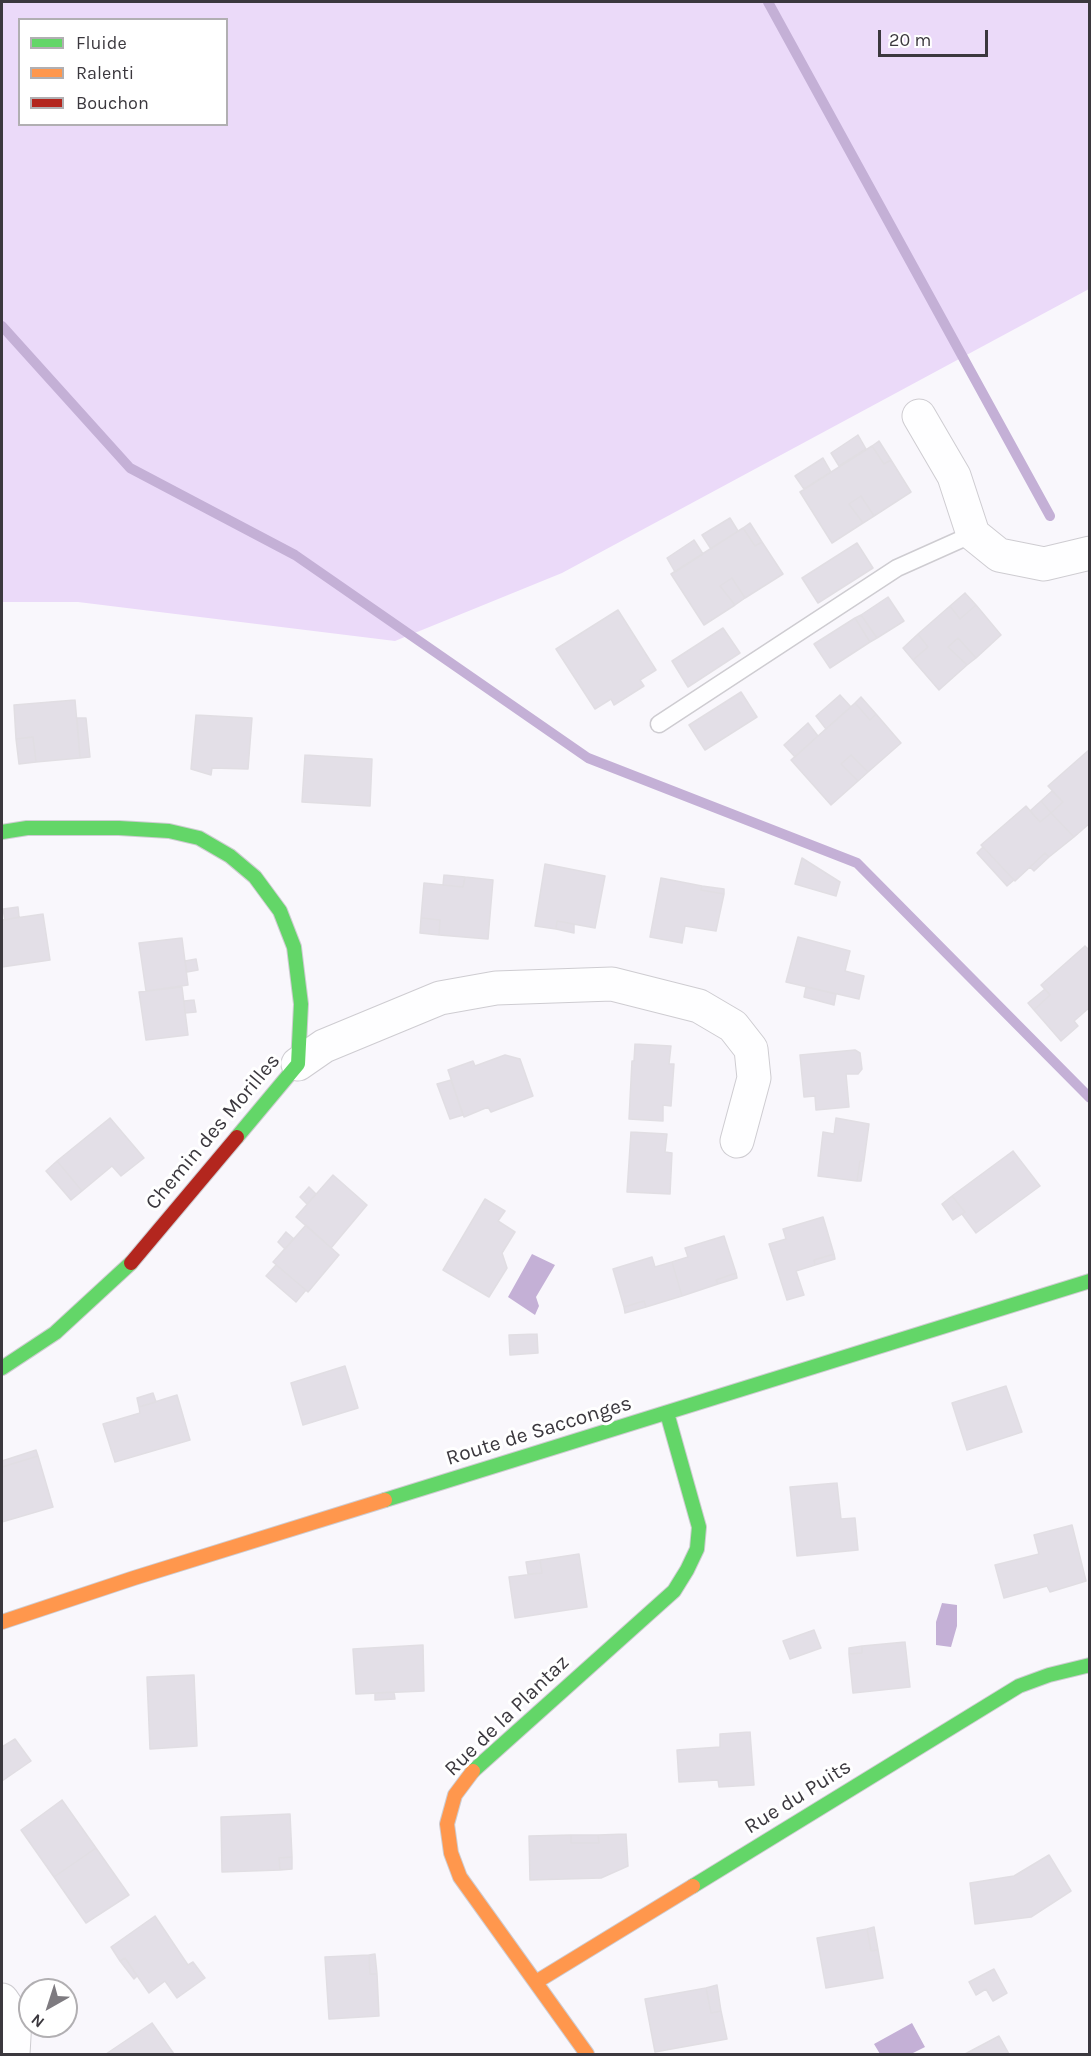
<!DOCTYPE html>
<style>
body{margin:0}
#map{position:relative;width:1091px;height:2056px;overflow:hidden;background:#f9f7fc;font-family:Karla,sans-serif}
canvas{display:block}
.frame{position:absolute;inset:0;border:3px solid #3b383e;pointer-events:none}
.legend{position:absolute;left:18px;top:18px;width:210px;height:108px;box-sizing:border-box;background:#fff;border:2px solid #b1afb2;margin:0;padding:8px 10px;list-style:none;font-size:18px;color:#3b383e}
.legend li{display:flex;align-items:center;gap:12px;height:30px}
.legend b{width:30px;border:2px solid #b1afb2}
.north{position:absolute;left:18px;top:1978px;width:60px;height:60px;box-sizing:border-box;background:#fff;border:2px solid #b1afb2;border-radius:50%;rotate:219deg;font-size:16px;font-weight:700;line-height:24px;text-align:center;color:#3b383e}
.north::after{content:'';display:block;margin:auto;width:21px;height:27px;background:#7e7b80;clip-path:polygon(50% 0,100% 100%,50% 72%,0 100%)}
.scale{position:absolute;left:878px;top:30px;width:110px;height:27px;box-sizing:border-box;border:3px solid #3b383e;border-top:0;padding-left:8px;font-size:18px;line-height:21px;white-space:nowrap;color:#3b383e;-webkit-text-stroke:4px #fff;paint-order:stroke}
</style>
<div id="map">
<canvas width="1091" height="2056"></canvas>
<div class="frame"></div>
<ul class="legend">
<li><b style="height:8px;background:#63d668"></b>Fluide</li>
<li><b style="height:8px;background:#ff974d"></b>Ralenti</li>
<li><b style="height:8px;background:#b3261e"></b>Bouchon</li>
</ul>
<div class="north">N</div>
<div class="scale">20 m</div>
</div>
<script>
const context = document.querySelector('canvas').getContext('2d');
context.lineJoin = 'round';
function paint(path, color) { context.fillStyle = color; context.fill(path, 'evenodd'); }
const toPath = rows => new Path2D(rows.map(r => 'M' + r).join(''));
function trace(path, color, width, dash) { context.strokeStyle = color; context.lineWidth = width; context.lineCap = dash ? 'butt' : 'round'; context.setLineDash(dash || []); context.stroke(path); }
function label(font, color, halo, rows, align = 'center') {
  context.font = font + ' Karla,sans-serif'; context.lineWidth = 6; context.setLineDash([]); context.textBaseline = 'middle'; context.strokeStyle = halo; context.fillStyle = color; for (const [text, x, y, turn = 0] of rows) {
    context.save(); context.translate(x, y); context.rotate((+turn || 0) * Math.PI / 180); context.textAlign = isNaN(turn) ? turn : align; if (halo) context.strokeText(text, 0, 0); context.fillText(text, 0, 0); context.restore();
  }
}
const green = toPath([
 [2,2,1089,2,1089,289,562,573,395,641,78,602,2,602],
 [20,20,226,20,226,124,20,124]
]);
const water = toPath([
 [532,1254,555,1265,536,1297,539,1306,535,1315,508,1297],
 [942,1603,957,1605,957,1626,951,1647,936,1645,936,1622],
 [912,2023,925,2047,911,2054,880,2054,874,2044]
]);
const stream = toPath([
 [768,2,1050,516],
 [2,326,130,468,295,555,588,758,857,863,1090,1098]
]);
const building = toPath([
 [858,435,866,449,839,466,831,453,858,435],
 [879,441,891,460,884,464,872,446,879,441],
 [872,446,884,464,891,460,911,492,874,516,861,496,849,504,863,523,832,543,800,492,872,446],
 [823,458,831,472,804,489,795,476,823,458],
 [861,496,874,516,863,523,849,504,861,496],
 [730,518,738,531,711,549,702,535,730,518],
 [750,523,762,542,755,546,743,528,750,523],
 [743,528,755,546,762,542,783,574,745,598,732,578,720,586,735,605,704,625,671,574,743,528],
 [694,540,703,554,675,572,667,558,694,540],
 [857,543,873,568,818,603,802,578,857,543],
 [732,578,745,598,735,605,720,586,732,578],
 [965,593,976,605,960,619,950,606,965,593],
 [888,597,904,621,877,638,861,615,888,597],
 [976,605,1001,635,976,658,958,638,948,647,967,665,939,690,913,660,928,647,918,634,950,606,960,619,976,605],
 [618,610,656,670,640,680,644,686,614,705,611,699,595,709,556,649,618,610],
 [861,615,877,638,870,642,855,618,861,615],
 [855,618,870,642,830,668,814,644,855,618],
 [723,628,740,653,688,687,672,661,723,628],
 [918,634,928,647,913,660,903,648,918,634],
 [958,638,976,658,967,665,948,647,958,638],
 [741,692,757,717,705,750,689,725,741,692],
 [840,695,851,707,826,729,816,716,840,695],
 [861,697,876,714,870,720,855,703,861,697],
 [75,700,80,758,36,762,33,737,16,739,14,705,75,700],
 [855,703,870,720,876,714,901,743,868,772,851,755,841,764,858,781,831,805,791,760,855,703],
 [196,715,252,718,248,769,212,768,211,775,191,769,196,715],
 [77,718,86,718,90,757,80,758,77,718],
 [808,723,818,736,795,757,784,745,808,723],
 [33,737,36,762,19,764,16,739,33,737],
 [1090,749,1090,823,1074,837,1051,813,1063,802,1048,786,1090,749],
 [305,755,372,759,370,806,302,802,305,755],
 [851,755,868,772,858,781,841,764,851,755],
 [1052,791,1063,802,1051,813,1041,801,1052,791],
 [1041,801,1051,813,1040,822,1030,811,1041,801],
 [1026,806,1040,822,1051,813,1074,837,1049,857,1045,853,1015,881,981,845,1026,806],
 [983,847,1014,880,1007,886,977,853,983,847],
 [1045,853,1049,857,1034,871,1030,867,1045,853],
 [802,858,840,882,836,896,795,884,802,858],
 [545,864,605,876,595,928,557,921,556,929,535,926,545,864],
 [444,875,465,877,463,887,443,885,444,875],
 [465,877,493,880,488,939,439,935,440,920,421,918,424,883,463,887,465,877],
 [661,878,702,886,701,890,724,894,716,931,685,926,682,943,650,937,661,878],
 [702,886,724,889,724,894,701,890,702,886],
 [18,907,19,917,5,920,3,909,18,907],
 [43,914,50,960,2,967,2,920,43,914],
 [421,918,440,920,439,935,420,933,421,918],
 [557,921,574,924,574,933,556,929,557,921],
 [798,937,850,951,845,971,864,976,859,999,786,982,798,937],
 [182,938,188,985,146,991,139,943,182,938],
 [1085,946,1090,951,1090,1007,1074,1021,1078,1026,1061,1041,1034,1010,1050,995,1041,985,1085,946],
 [196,959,198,970,187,972,185,961,196,959],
 [182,987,188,1035,146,1040,139,992,182,987],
 [806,987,836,994,834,1005,804,997,806,987],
 [1045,989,1050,995,1034,1010,1028,1003,1045,989],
 [194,1000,196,1012,185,1013,184,1001,194,1000],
 [635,1044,671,1046,669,1064,674,1064,671,1106,663,1105,663,1121,629,1119,632,1061,634,1061,635,1044],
 [855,1050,860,1053,862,1069,858,1074,846,1074,849,1107,816,1110,815,1096,804,1097,800,1055,855,1050],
 [505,1055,520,1059,533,1096,491,1112,488,1107,464,1117,448,1070,473,1061,475,1066,505,1055],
 [451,1080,463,1115,450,1119,437,1084,451,1080],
 [110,1118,144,1158,121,1176,112,1166,82,1191,57,1161,110,1118],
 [836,1118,869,1124,864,1161,860,1161,857,1181,818,1176,823,1132,834,1134,836,1118],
 [631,1132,667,1134,665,1152,672,1153,670,1194,627,1192,631,1132],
 [1013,1151,1040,1186,976,1233,962,1214,965,1212,952,1196,1013,1151],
 [57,1161,82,1191,71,1200,46,1171,57,1161],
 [860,1161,864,1161,861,1181,857,1181,860,1161],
 [333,1175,367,1205,331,1248,296,1217,333,1175],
 [309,1187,316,1194,307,1204,300,1197,309,1187],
 [952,1196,965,1212,953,1220,942,1204,952,1196],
 [485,1199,505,1211,498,1221,515,1232,502,1253,507,1268,489,1297,443,1270,485,1199],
 [823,1217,834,1254,814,1260,815,1265,796,1271,804,1295,787,1300,769,1244,786,1239,783,1229,823,1217],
 [306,1225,339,1255,308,1292,273,1262,306,1225],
 [286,1232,294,1239,285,1249,278,1242,286,1232],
 [724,1236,736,1273,716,1280,718,1284,682,1296,672,1262,688,1257,685,1248,724,1236],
 [834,1254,835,1259,815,1265,814,1260,834,1254],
 [652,1257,655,1267,672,1262,682,1296,646,1307,644,1301,624,1307,613,1269,652,1257],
 [276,1265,306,1290,296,1302,266,1276,276,1265],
 [736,1273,737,1278,718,1284,716,1280,736,1273],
 [644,1301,646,1307,625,1313,624,1307,644,1301],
 [537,1334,538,1353,510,1355,509,1335,537,1334],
 [345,1366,358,1408,303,1425,291,1383,345,1366],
 [1006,1386,1022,1432,967,1450,952,1403,1006,1386],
 [153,1393,156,1402,139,1407,137,1398,153,1393],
 [177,1395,190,1440,115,1462,103,1424,140,1413,139,1407,177,1395],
 [36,1450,38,1456,2,1467,2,1461,36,1450],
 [38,1456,53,1507,2,1522,2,1474,3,1473,2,1467,38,1456],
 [837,1483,841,1519,855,1518,858,1550,797,1556,790,1487,837,1483],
 [1072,1525,1086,1581,1050,1592,1047,1586,1004,1598,995,1565,1039,1554,1034,1535,1072,1525],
 [579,1554,587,1607,515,1618,509,1577,542,1573,540,1560,579,1554],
 [540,1560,542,1573,528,1574,526,1562,540,1560],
 [814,1630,821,1648,790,1659,783,1641,814,1630],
 [905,1642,910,1687,853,1693,849,1654,862,1653,862,1646,905,1642],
 [423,1645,424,1691,356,1694,353,1649,423,1645],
 [862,1646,862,1653,849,1654,849,1648,862,1646],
 [194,1675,197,1746,150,1749,147,1677,194,1675],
 [394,1692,395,1699,375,1700,375,1693,394,1692],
 [750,1732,754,1785,719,1787,718,1780,679,1782,677,1750,720,1747,720,1734,750,1732],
 [15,1739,31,1761,2,1781,2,1747,15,1739],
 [62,1800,96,1848,54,1877,21,1830,62,1800],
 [290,1814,292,1857,279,1858,280,1870,222,1872,221,1817,290,1814],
 [626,1834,628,1866,601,1878,530,1880,529,1836,571,1835,571,1843,599,1843,598,1835,626,1834],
 [571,1835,598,1835,599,1843,571,1843,571,1835],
 [96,1848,129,1895,86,1923,54,1877,96,1848],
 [1049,1855,1071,1891,1031,1917,975,1924,970,1883,1014,1876,1049,1855],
 [292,1857,292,1869,280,1870,279,1858,292,1857],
 [155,1916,188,1965,193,1962,205,1978,177,1998,165,1981,149,1993,125,1958,120,1961,111,1947,155,1916],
 [874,1927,878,1950,871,1951,867,1929,874,1927],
 [867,1929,871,1951,878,1950,883,1978,826,1988,817,1938,867,1929],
 [375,1954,377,1974,370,1974,369,1955,375,1954],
 [369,1955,370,1974,377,1974,379,2016,329,2019,325,1957,369,1955],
 [125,1958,137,1976,134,1979,120,1961,125,1958],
 [994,1969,1007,1993,993,2001,986,1989,976,1995,969,1982,994,1969],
 [717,1985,721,2011,711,2013,706,1988,717,1985],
 [706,1988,711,2013,721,2011,727,2039,655,2052,645,1999,706,1988],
 [152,2023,174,2054,106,2054,152,2023],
 [999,2036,1009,2054,965,2054,999,2036]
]);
const lane = toPath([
 [659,724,897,568,973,534]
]);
const street = toPath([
 [919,416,954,476,973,534,999,555,1044,564,1090,553],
 [298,1064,324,1046,440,998,496,988,612,984,699,1006,733,1026,751,1049,754,1078,737,1141],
 [2,2000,15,2019,13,2054]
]);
const fast = toPath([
 [2,832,27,828,119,828,169,831,199,838,230,856,255,877,280,911,294,947,301,1004,298,1064,237,1137],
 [2,1368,55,1333,131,1263],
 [385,1500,1090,1281],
 [473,1771,674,1591,687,1570,697,1549,699,1527,667,1413],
 [693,1886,1019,1686,1049,1675,1090,1665]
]);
const slow = toPath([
 [2,1622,134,1578,385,1500],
 [473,1771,455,1795,447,1824,451,1853,460,1877,587,2054],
 [536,1982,693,1886]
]);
const jam = toPath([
 [131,1263,237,1137]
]);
const streetNames = [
 ["Chemin des Morilles",213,1132,-50],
 ["Route de Sacconges",539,1431,-17],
 ["Rue de la Plantaz",507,1716,-44],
 ["Rue du Puits",798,1797,-32]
];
paint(green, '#ebdaf9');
paint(water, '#c4b0d6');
trace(stream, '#c4b0d6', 10);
paint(building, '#e3dfe7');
trace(building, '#e1dee3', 1.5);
trace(lane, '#ceccd1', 19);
trace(street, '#ceccd1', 35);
trace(fast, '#ceccd1', 16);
trace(slow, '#ceccd1', 16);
trace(jam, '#ceccd1', 16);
trace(lane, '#fefeff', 16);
trace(street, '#fefeff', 33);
trace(fast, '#63d668', 14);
trace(slow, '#ff974d', 14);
trace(jam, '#b3261e', 14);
label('21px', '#3b383e', '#fff', streetNames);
</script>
